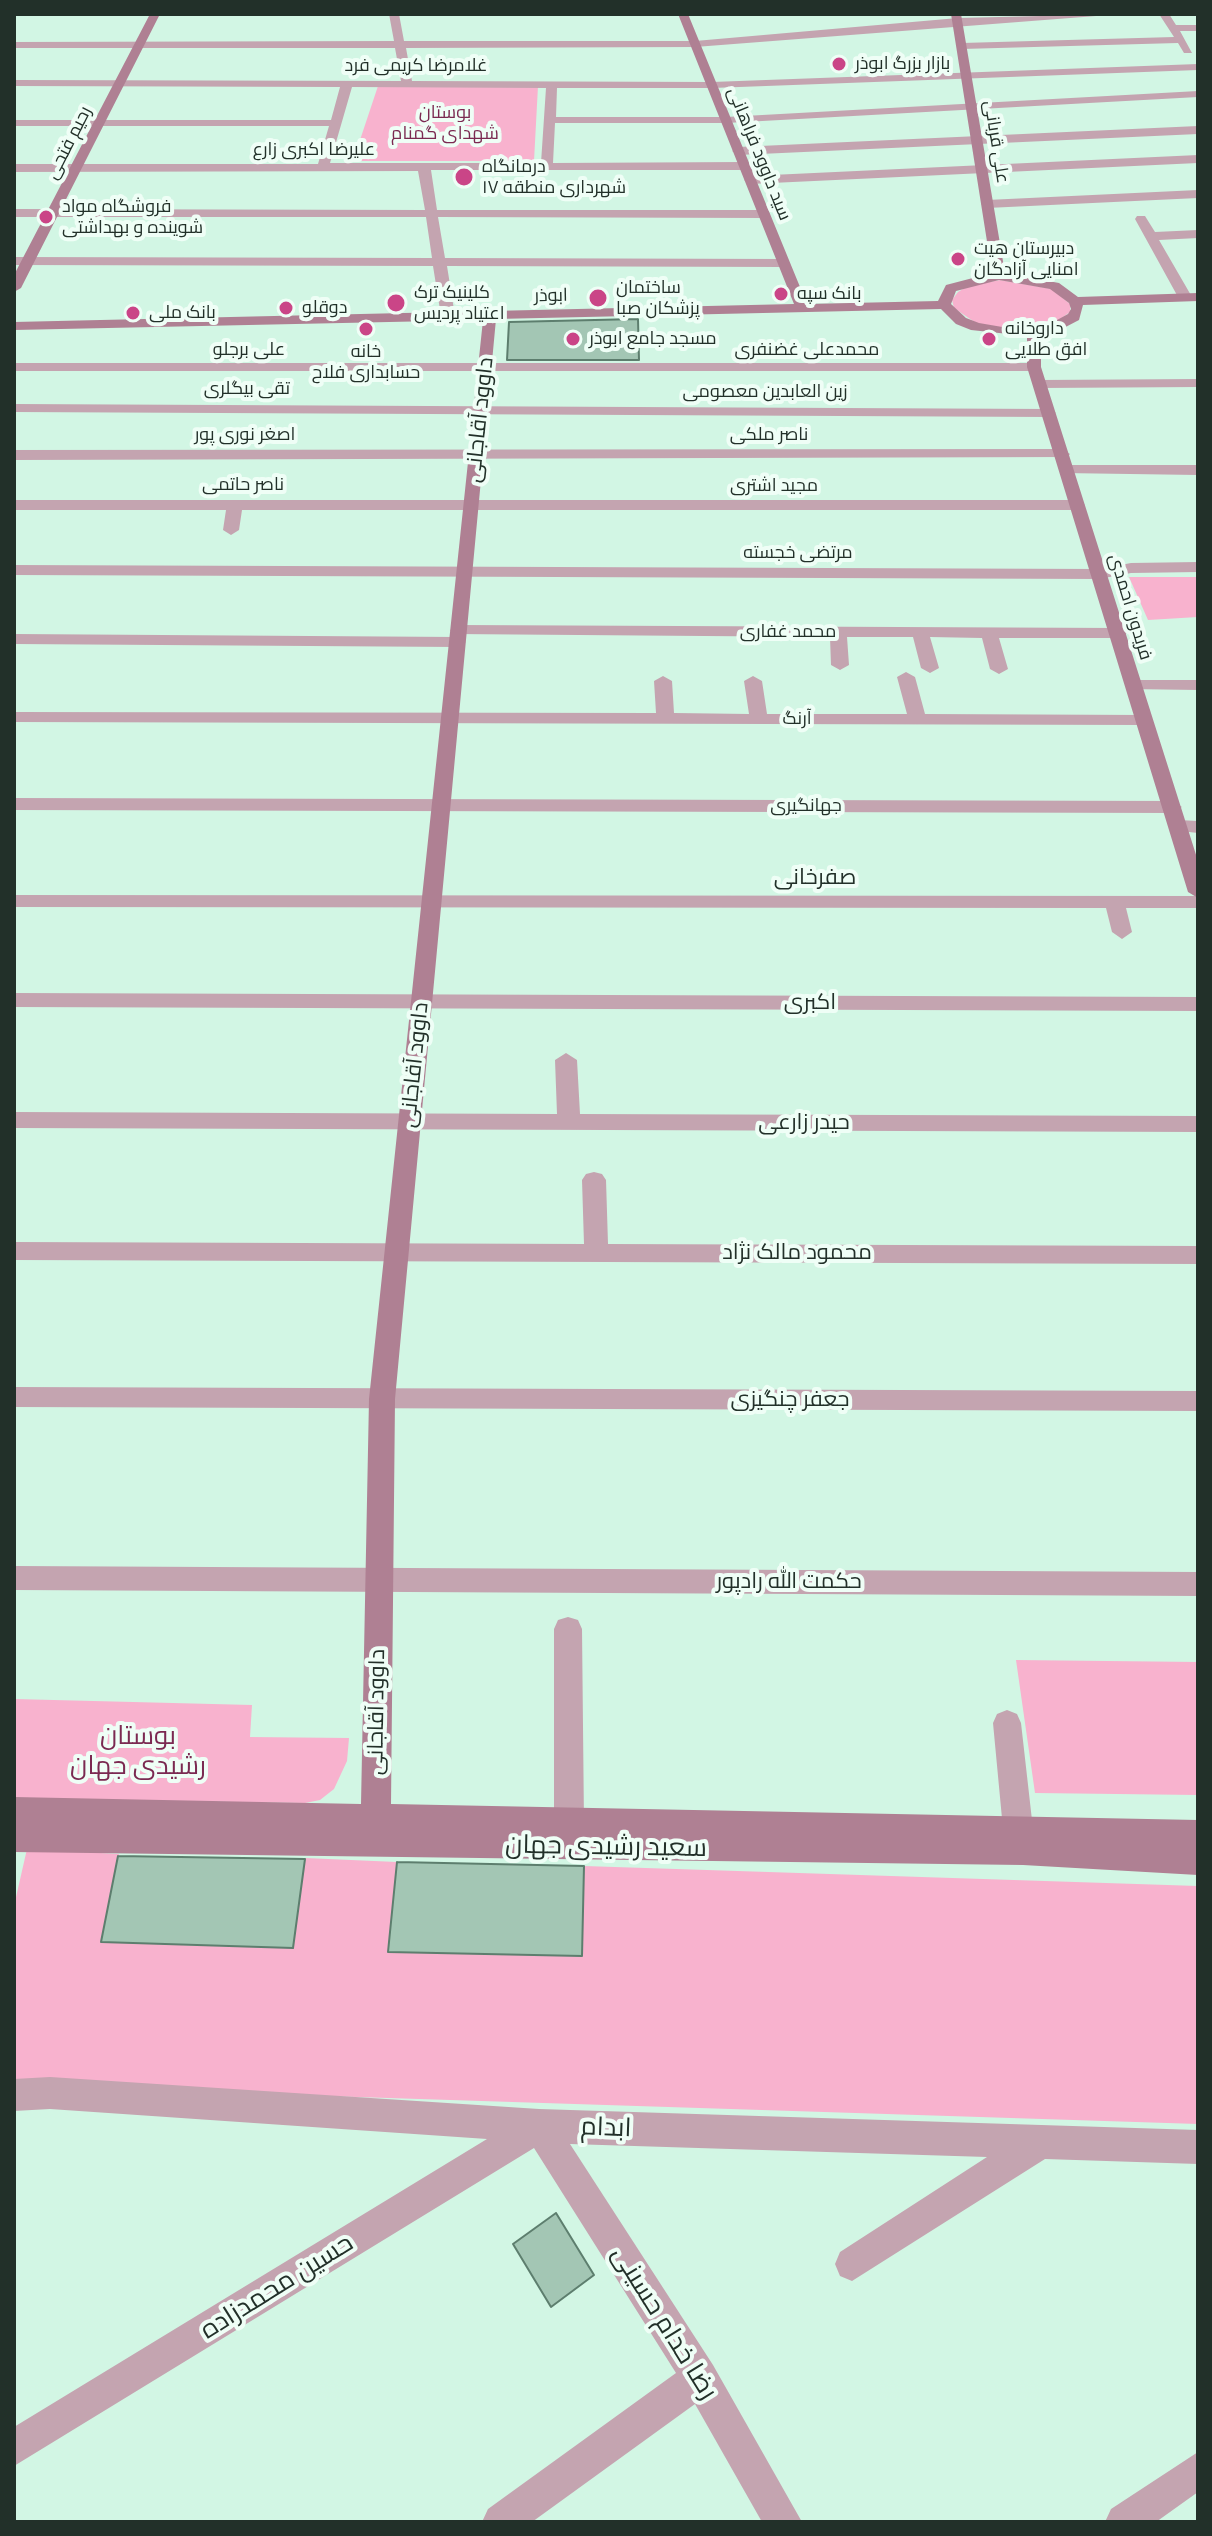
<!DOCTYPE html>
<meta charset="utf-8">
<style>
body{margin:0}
#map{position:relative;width:1212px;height:2536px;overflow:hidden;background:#d2f6e4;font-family:"Fira Sans Condensed",sans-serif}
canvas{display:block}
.frame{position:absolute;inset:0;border:16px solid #223029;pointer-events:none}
</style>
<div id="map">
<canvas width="1212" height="2536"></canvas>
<div class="frame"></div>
</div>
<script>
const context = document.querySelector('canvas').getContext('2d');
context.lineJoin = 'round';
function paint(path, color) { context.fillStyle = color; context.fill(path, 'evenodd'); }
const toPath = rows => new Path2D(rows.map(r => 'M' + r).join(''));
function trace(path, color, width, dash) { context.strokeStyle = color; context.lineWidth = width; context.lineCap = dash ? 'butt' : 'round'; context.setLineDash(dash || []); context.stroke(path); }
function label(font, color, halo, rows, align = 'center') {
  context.font = font + ' "Fira Sans Condensed",Cairo,sans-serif'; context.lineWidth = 8; context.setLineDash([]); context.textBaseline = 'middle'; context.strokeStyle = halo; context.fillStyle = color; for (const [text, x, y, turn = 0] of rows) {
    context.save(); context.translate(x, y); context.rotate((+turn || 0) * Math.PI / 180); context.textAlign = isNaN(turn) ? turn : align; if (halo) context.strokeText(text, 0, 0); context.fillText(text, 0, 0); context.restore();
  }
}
const green = toPath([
 [378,86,538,86,534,161,353,161],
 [1000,280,1052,289,1070,304,1070,312,1052,325,1015,330,976,323,954,308,952,300,958,292,968,286],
 [1129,577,1198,577,1198,617,1148,620],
 [1016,1660,1198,1662,1198,1795,1035,1793],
 [14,1699,252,1705,250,1737,349,1738,347,1761,334,1789,320,1800,305,1803,14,1799],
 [27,1849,119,1854,102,1942,208,1946,293,1947,305,1858,397,1862,388,1951,496,1954,581,1956,584,1866,1198,1886,1198,2124,14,2086,14,1906]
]);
const building = toPath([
 [638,319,639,360,507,360,509,322,638,319],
 [118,1856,305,1859,293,1948,101,1942,118,1856],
 [397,1862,584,1866,582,1956,388,1952,397,1862],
 [556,2213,594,2275,551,2307,513,2244,556,2213]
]);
const street = toPath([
 [389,14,399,14,404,41,695,41,958,18,1122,14,695,47,406,48,412,81,712,82,1198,64,1198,70,712,88,557,88,556,117,726,117,1198,91,1198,97,726,123,555,123,553,163,744,162,750,166,744,170,431,170,437,210,764,210,770,214,764,218,438,217,445,258,783,259,790,263,783,267,447,266,455,316,448,320,441,316,433,266,14,265,14,257,432,258,426,217,14,217,14,209,425,210,418,171,14,172,14,164,318,164,329,126,14,126,14,120,331,120,340,87,14,86,14,80,401,81,395,48,14,48,14,42,394,41,389,14],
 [352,87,546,88,541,163,330,163,352,87],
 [1159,14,1169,14,1176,25,1198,25,1198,31,1180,31,1192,53,1184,53,1178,43,962,49,957,46,962,43,1174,37,1159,14],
 [1198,126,1198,134,738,155,732,151,738,147,1198,126],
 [1198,155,1198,163,750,184,744,180,750,176,1198,155],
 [1198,190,1198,198,987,208,981,204,987,200,1198,190],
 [1137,216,1145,216,1155,232,1198,230,1198,238,1159,240,1192,297,1190,300,1178,297,1135,219,1137,216],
 [14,363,1034,363,1041,367,1034,371,14,371,14,363],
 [1198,379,1198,387,1040,388,1033,384,1040,380,1198,379],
 [14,404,1049,409,1056,413,1049,417,14,412,14,404],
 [1062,449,1070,454,1067,457,14,460,14,450,1062,449],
 [1067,465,1198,465,1198,475,1062,473,1062,467,1067,465],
 [14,500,1077,500,1085,505,1077,510,242,510,239,530,231,535,223,530,226,510,14,510,14,500],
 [1198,562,1198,572,1131,573,1099,579,14,575,14,565,1099,569,1131,563,1198,562],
 [459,625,1118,628,1127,633,1118,638,999,638,1008,669,999,674,990,669,982,638,930,637,939,668,930,673,921,668,913,637,847,637,849,665,840,670,831,665,830,637,453,634,450,630,459,625],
 [14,634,457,637,466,642,457,647,14,644,14,634],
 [906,672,915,677,925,714,1144,715,1153,720,1144,725,14,722,14,712,656,713,654,681,663,676,672,681,674,713,749,714,744,681,753,676,762,681,767,714,907,714,897,677,906,672],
 [1134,680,1198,680,1198,690,1128,689,1125,685,1134,680],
 [14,798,1172,801,1182,807,1172,813,14,810,14,798],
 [1178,820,1198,821,1198,833,1171,830,1168,826,1178,820],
 [14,895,1198,896,1198,908,1126,908,1132,932,1122,939,1112,932,1106,908,14,907,14,895],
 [14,993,1198,997,1198,1011,14,1007,14,993],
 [566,1053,577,1060,580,1114,1198,1116,1198,1132,14,1128,14,1112,557,1114,555,1060,566,1053],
 [594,1172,602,1174,606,1180,608,1244,1198,1246,1198,1264,14,1260,14,1242,584,1244,582,1180,586,1174,594,1172],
 [14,1387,1198,1391,1198,1411,14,1407,14,1387],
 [14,1566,1198,1572,1198,1596,14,1590,14,1566],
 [568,1617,578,1620,582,1629,584,1824,580,1834,569,1838,558,1834,554,1824,554,1629,558,1620,568,1617],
 [1007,1710,1017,1714,1021,1723,1033,1829,1029,1839,1018,1843,1007,1839,1003,1829,993,1723,997,1714,1007,1710],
 [50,2077,539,2109,1198,2130,1198,2164,1045,2159,852,2281,840,2276,835,2264,840,2252,987,2157,570,2144,713,2365,802,2522,762,2522,695,2404,532,2522,482,2522,488,2509,676,2373,534,2148,14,2466,14,2427,487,2139,50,2109,14,2111,14,2079,50,2077],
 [1198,2452,1198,2492,1156,2522,1105,2522,1111,2509,1198,2452]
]);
const secondary = toPath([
 [150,14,160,14,21,288,14,292,14,275,150,14],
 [678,14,688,14,807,304,938,301,946,285,992,273,951,14,961,14,1005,273,1059,283,1078,297,1198,293,1198,301,1083,305,1079,320,1056,332,1041,334,1041,367,1198,861,1198,898,1188,892,1027,367,1027,336,971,330,956,324,941,309,496,319,395,1399,391,1804,1198,1820,1198,1875,1023,1865,14,1852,14,1797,361,1804,369,1399,483,320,14,330,14,322,794,304,678,14],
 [999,280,1050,289,1069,303,1071,309,1068,314,1048,325,1014,329,979,323,966,318,951,304,956,291,999,280]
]);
const markers = [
 [839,64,8,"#ca4587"],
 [464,177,10,"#ca4587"],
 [46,217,8,"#ca4587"],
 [958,259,8,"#ca4587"],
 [781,294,8,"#ca4587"],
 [598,298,10,"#ca4587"],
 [396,303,10,"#ca4587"],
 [286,308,8,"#ca4587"],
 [133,313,8,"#ca4587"],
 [366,329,8,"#ca4587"],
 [573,339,8,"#ca4587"],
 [989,339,8,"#ca4587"]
];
const farPoinames = [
 ["بازار بزرگ ابوذر",855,64],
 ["درمانگاه",482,167],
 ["شهرداری منطقه ۱۷",482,188],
 ["فروشگاه مواد",62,207],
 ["شوینده و بهداشتی",62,228],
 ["دبیرستان هیت",974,249],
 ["امنایی آزادگان",974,270],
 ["ساختمان",616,288],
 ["پزشکان صبا",616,309],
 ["کلینیک ترک",414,293],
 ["اعتیاد پردیس",414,314],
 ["بانک سپه",797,294],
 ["دوقلو",302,308],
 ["بانک ملی",149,313],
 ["داروخانه",1005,329],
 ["افق طلایی",1005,350],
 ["مسجد جامع ابوذر",589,339],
 ["خانه",366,352,"center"],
 ["حسابداری فلاح",366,373,"center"]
];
const farStreetnames = [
 ["غلامرضا کریمی فرد",416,66],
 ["علی قربانی",996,142,81],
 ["رحیم فتحی",69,143,-63],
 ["علیرضا اکبری زارع",314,150],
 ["سید داوود فراهانی",759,154,68],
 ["ابوذر",551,296,-1],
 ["علی برجلو",249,350],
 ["محمدعلی غضنفری",807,350],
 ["تقی بیگلری",247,389],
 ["زین العابدین معصومی",765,392],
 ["اصغر نوری پور",245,435],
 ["ناصر ملکی",769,435],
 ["ناصر حاتمی",243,485],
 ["مجید اشتری",774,486],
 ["مرتضی خجسته",798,553],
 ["فریدون احمدی",1130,607,73],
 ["محمد غفاری",788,632],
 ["آرنگ",797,719],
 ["جهانگیری",806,806]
];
const farParknames = [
 ["بوستان",445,113],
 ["شهدای گمنام",445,134]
];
const streetNames = [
 ["داوود آقاجانی",480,420,-84],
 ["صفرخانی",815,878],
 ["اکبری",810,1003],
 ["داوود آقاجانی",415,1065,-84],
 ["حیدر زارعی",804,1123],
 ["محمود مالک نژاد",797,1253],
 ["جعفر چنگیزی",790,1400],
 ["حکمت الله رادپور",789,1582],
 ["داوود آقاجانی",377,1712,-89]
];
const nearParknames = [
 ["بوستان",138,1737],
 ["رشیدی جهان",138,1767]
];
const nearStreetnames = [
 ["سعید رشیدی جهان",606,1847,1],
 ["ابدام",606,2128,2],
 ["حسین محمدزاده",277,2287,-32],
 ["رضا خدام حسینی",664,2323,58]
];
paint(green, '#f8b2ce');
paint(building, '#a3c6b4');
trace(building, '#5d7e6e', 2);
paint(street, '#c4a4b0');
paint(secondary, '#af8093');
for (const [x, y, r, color] of markers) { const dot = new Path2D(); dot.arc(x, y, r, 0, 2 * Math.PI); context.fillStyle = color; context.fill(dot); trace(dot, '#effef6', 3); }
label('18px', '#223029', '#effef6', farPoinames, 'left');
label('18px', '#223029', '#effef6', farStreetnames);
label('18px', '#7b2951', '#effef6', farParknames);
label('22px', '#223029', '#effef6', streetNames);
label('26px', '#7b2951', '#effef6', nearParknames);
label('26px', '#223029', '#effef6', nearStreetnames);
</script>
